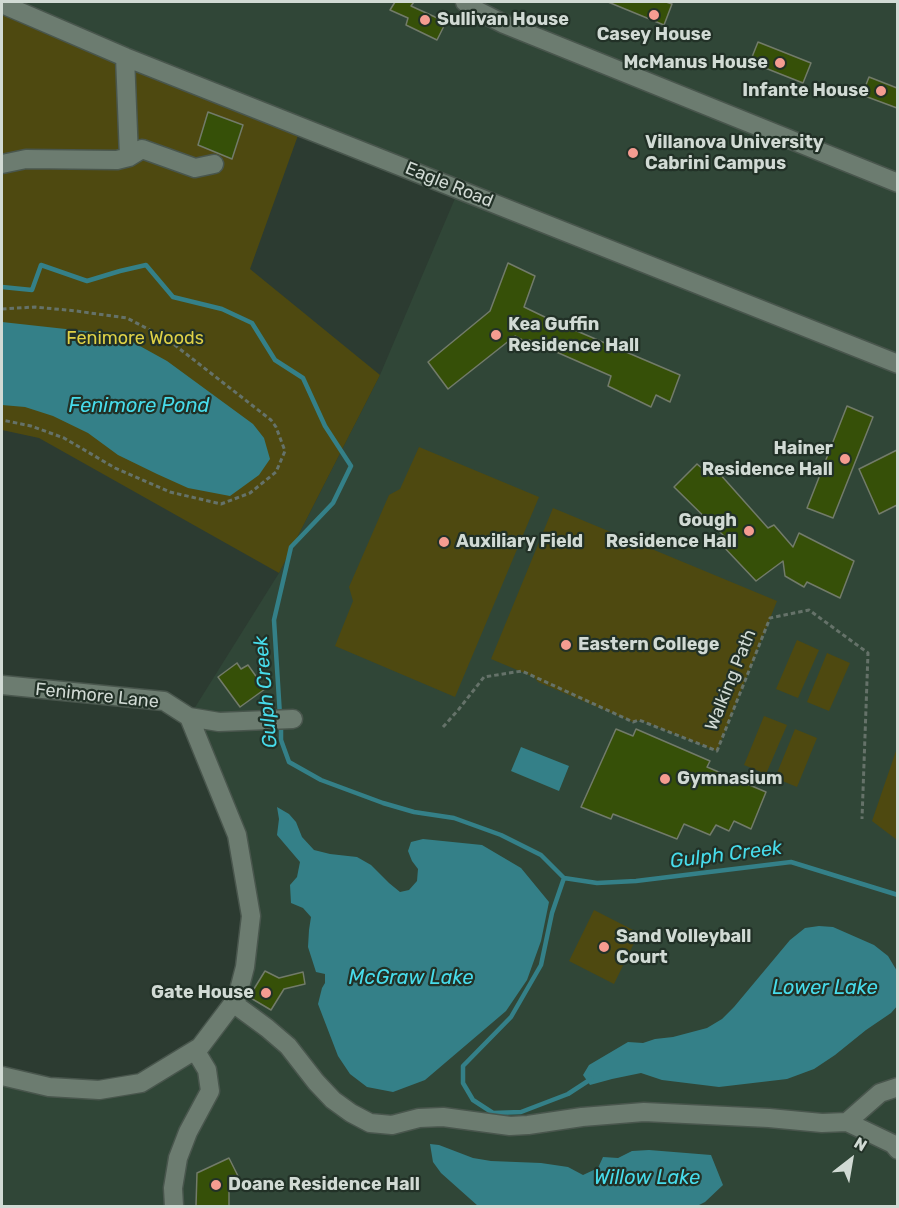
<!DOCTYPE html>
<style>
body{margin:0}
#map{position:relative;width:899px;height:1208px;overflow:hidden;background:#2c3b31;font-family:Rubik,sans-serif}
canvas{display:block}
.frame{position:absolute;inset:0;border:3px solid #d1dad4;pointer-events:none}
.north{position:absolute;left:821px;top:1130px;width:60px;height:60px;-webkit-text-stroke:4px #223127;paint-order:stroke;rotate:31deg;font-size:16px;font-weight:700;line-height:24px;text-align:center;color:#d1dad4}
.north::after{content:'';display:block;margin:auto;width:21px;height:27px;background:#d1dad4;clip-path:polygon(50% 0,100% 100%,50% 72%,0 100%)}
</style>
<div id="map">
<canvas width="899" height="1208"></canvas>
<div class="frame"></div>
<div class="north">N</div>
</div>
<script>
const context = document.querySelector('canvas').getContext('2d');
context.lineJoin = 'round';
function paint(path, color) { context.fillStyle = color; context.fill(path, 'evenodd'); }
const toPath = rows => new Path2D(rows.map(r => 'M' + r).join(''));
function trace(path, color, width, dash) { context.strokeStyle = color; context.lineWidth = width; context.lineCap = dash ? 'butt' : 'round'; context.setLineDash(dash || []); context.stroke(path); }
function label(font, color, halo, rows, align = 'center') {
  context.font = font + ' Rubik,sans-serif'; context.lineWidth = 4.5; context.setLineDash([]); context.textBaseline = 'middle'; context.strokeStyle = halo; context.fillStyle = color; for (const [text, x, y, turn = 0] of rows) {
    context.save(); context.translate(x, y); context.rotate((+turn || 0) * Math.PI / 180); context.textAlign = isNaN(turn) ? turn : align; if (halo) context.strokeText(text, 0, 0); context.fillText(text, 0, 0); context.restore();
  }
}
const built = toPath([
 [2,2,897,2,897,1206,2,1206,2,1076,49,1087,141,1083,200,1047,237,998,251,915,237,835,189,717,279,573,380,375,459,189]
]);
const green = toPath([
 [2,3,301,127,250,269,380,375,279,573,39,438,2,430],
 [419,447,539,497,455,697,335,646,353,601,349,587,389,495,400,489],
 [553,508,777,601,717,751,640,720,633,722,538,682,534,677,491,659],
 [797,640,819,650,798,698,776,689],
 [827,653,850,663,829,711,807,702],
 [764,716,787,725,766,774,744,765],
 [795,729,817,738,797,787,775,778],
 [897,748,898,840,897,840,872,821],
 [594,910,639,933,614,984,569,961]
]);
const water = toPath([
 [2,322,120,335,167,361,253,424,264,438,270,459,259,475,230,496,188,488,157,474,118,455,88,433,53,416,25,407,2,405],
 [521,747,569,766,559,791,511,771],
 [277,807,289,814,296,822,302,837,314,850,330,854,357,857,371,865,389,883,400,892,409,890,417,881,418,869,412,861,408,851,411,842,423,839,482,845,521,868,549,902,541,941,527,980,506,1011,425,1080,393,1092,367,1087,350,1074,338,1056,318,1004,322,988,325,983,325,974,316,972,308,947,309,930,311,917,303,908,291,903,290,885,297,877,300,862,277,835,279,819],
 [819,926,833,927,874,945,888,956,897,971,898,1005,891,1013,866,1030,835,1055,814,1069,787,1079,719,1087,662,1080,641,1073,612,1079,590,1085,583,1075,589,1065,628,1042,643,1043,655,1039,673,1037,707,1028,722,1019,734,1007,790,940,805,928],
 [430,1144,439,1145,473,1158,491,1161,541,1163,568,1167,583,1175,598,1168,603,1157,618,1158,632,1151,649,1150,711,1155,723,1185,705,1202,697,1206,478,1206,441,1173,433,1162]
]);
const stream = toPath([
 [2,287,32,290,41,265,87,281,120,271,146,265,173,297,222,309,252,323,275,360,303,378,325,426,351,466,333,503,291,547,274,620,280,716],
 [281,725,281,740,289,762,321,780,383,803,414,812,454,818,501,835,541,855,564,878,597,883,636,881,791,862,898,895],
 [564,878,552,913,541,965,511,1017,463,1066,463,1083,473,1100,493,1113,521,1112,568,1094,591,1079]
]);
const building = toPath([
 [395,2,414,2,411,6,446,22,437,40,406,25,408,18,390,10,395,2],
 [608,2,666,2,672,4,664,25,608,2],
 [758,42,811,63,803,83,750,62,758,42],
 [869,77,897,88,897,108,862,95,869,77],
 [208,112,243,125,232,159,198,145,208,112],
 [508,263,535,276,524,307,551,320,680,375,670,402,656,395,651,407,608,386,611,376,529,340,528,343,515,336,448,389,428,362,490,311,508,263],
 [847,406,873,417,833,518,807,508,847,406],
 [897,450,897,505,879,514,859,469,897,450],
 [697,464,704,470,711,464,768,528,774,525,793,547,799,533,854,561,840,598,807,582,804,587,785,576,783,561,756,581,721,544,727,539,674,487,697,464],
 [237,663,241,669,248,665,265,689,240,707,218,677,237,663],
 [616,729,633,736,636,729,710,761,707,767,766,792,751,829,734,821,729,831,716,825,710,835,684,824,677,839,613,814,611,819,581,807,616,729],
 [265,971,279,978,303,972,305,984,284,989,271,1010,249,997,265,971],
 [229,1158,241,1182,229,1189,229,1206,196,1206,197,1173,229,1158]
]);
const path = toPath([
 [2,309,35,307,76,311,127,318,167,339,271,420,276,427,285,451,276,472,250,493,221,504,170,492,115,468,64,438,31,426,2,420],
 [443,727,459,709,484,677,522,671,633,722,639,720,717,751,770,618,809,610,868,653,862,819]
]);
const minor = toPath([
 [465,2,476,10,504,24,898,183],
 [2,4,125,57,898,364],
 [125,57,129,157],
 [2,164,26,159,117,160,129,157,142,149,195,168,214,164],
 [2,685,164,701,189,717,219,722,293,719],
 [233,1003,267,1028,288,1046,316,1082,333,1100,351,1113,370,1123,392,1125,419,1118,443,1117,510,1126,528,1125,582,1117,644,1112,769,1118,822,1123,847,1122,880,1093,898,1087],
 [2,1076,49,1087,99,1090,141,1083,200,1047,237,998,245,967,251,916,237,835,189,717],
 [847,1122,893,1144,898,1150],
 [174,1206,173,1188,178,1158,188,1132,210,1091,207,1070,195,1050]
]);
const markers = [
 [654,15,6,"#f59c91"],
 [425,20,6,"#f59c91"],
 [780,63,6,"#f59c91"],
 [881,91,6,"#f59c91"],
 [633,153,6,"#f59c91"],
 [496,335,6,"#f59c91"],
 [845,459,6,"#f59c91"],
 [749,531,6,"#f59c91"],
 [444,542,6,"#f59c91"],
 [566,645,6,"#f59c91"],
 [665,779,6,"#f59c91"],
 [604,947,6,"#f59c91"],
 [266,993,6,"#f59c91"],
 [216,1185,6,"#f59c91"]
];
const poiNames = [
 ["Sullivan House",437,20],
 ["Casey House",654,35,"center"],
 ["McManus House",768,63,"right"],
 ["Infante House",869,91,"right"],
 ["Villanova University",645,143],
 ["Cabrini Campus",645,164],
 ["Kea Guffin",508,325],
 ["Residence Hall",508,346],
 ["Hainer",833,449,"right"],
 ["Residence Hall",833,470,"right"],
 ["Gough",737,521,"right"],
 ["Residence Hall",737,542,"right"],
 ["Auxiliary Field",456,542],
 ["Eastern College",578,645],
 ["Gymnasium",677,779],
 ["Sand Volleyball",616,937],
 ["Court",616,958],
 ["Gate House",254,993,"right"],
 ["Doane Residence Hall",228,1185]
];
const streetNames = [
 ["Eagle Road",449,185,22],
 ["Walking Path",731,680,-68],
 ["Fenimore Lane",97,696,6]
];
const parkNames = [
 ["Fenimore Woods",135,339]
];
const waterNames = [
 ["Fenimore Pond",139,406],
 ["Gulph Creek",266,692,-95],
 ["Gulph Creek",726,855,-7],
 ["McGraw Lake",411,978],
 ["Lower Lake",825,988],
 ["Willow Lake",647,1178]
];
paint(built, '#304637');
paint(green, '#4e4910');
paint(water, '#348088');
trace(stream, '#348088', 4.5);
paint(building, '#365008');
trace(building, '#727b6a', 1.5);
trace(minor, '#49564d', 21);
trace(path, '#657269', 3, [4.5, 3]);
trace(minor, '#6c7c70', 18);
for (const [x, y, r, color] of markers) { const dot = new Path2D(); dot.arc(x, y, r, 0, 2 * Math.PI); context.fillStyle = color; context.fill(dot); trace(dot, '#223127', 2); }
label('bold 18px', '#d1dad4', '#223127', poiNames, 'left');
label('18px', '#d1dad4', '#223127', streetNames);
label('18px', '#dfd146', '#223127', parkNames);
label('italic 20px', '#47dceb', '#223127', waterNames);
</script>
